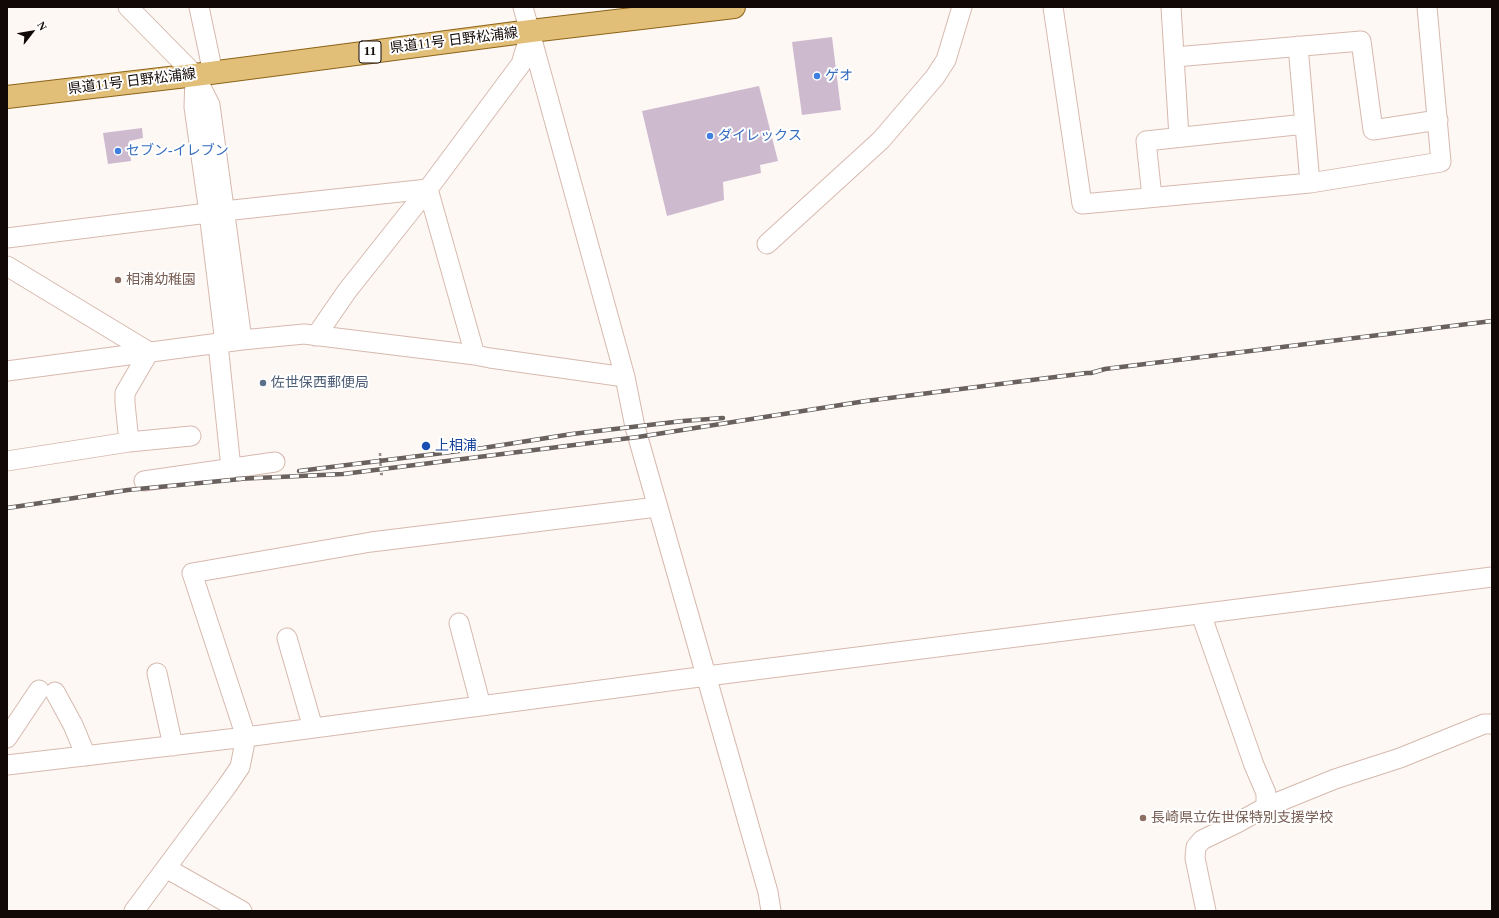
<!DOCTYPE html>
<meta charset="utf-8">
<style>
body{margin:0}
#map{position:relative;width:1499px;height:918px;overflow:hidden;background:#fef8f5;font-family:"Times New Roman",serif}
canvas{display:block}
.frame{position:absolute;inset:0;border:8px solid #120906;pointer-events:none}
.north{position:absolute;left:12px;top:12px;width:40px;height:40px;-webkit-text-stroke:3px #fff;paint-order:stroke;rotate:59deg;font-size:11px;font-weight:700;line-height:16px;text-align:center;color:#120906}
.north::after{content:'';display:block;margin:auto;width:14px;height:18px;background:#120906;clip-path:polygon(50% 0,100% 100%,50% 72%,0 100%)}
</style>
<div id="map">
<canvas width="1499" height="918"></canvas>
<div class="frame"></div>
<div class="north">N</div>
</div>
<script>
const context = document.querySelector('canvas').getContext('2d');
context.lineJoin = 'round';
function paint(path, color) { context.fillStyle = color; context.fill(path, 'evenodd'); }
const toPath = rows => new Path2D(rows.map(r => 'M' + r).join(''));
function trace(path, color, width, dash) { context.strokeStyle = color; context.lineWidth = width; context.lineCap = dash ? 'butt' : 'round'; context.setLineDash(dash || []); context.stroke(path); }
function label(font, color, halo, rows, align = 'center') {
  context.font = font + ' "Times New Roman","Noto Sans JP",serif'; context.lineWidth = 4; context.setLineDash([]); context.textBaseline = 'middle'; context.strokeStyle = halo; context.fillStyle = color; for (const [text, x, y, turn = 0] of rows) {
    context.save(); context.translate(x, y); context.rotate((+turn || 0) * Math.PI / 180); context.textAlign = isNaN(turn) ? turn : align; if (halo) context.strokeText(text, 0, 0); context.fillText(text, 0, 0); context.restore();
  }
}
const building = toPath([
 [832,37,841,110,802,115,792,42],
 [759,86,778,161,760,165,761,173,723,182,724,200,667,216,642,111],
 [142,128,143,138,129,141,131,161,108,164,103,133]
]);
const path = toPath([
 [380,453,381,474,384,474]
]);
const minor = toPath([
 [128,7,195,75,210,105,242,340],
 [199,7,213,73],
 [523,7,625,377,635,427,768,892,771,911],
 [1053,7,1082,204,1310,183,1441,162,1427,7],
 [1171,7,1179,137],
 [1298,46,1310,183],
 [1175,57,1361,41,1373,130,1438,120],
 [195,77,194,107,209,213,225,343],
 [428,189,475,355],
 [1152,197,1146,141,1305,124],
 [7,238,224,211,428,189],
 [767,244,881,140,935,77,946,60,962,7],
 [7,266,149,352],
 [316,336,347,291,428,189,521,64,531,31],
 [218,344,231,468],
 [149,352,125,393,125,403,129,442,191,436],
 [7,371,242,340,304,334,475,355,490,358,625,377],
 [7,461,129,442],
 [144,481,275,462],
 [1201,614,1254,765,1266,793,1266,807],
 [459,623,481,706],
 [287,638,313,728],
 [157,673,173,746],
 [55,692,73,725,86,756],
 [7,738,39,690],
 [7,765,246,737,707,676,1492,577],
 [166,868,242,911],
 [134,911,227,786,240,767,246,737,192,573,371,542,657,507],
 [1206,911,1195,858,1196,847,1202,840,1237,823,1266,807,1335,779,1400,758,1484,724,1492,724]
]);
const major = toPath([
 [7,97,195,75,531,31,734,7]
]);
const rail = toPath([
 [299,471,483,448,572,434,683,421,723,418],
 [236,479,343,474,638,437,866,401,1087,373,1091,373,1105,369,1492,321],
 [7,508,128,490,241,479]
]);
const markers = [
 [817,76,4,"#3f7fe0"],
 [710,136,4,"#3f7fe0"],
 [118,151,4,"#3f7fe0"],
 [118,280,4,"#8d6e63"],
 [263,383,4,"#5c6f8a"],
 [426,446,5,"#1a4fb4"],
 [1143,818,4,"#8d6e63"]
];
const shields = [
 [370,52,22]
];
const shieldNames = [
 ["11",370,52]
];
const streetNames = [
 ["県道11号 日野松浦線",454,41,-7],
 ["県道11号 日野松浦線",132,82,-7]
];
const shopNames = [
 ["ゲオ",825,76],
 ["ダイレックス",718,136],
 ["セブン-イレブン",126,151]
];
const educationNames = [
 ["相浦幼稚園",126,280],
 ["長崎県立佐世保特別支援学校",1151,818]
];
const serviceNames = [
 ["佐世保西郵便局",271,383]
];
const transitNames = [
 ["上相浦",435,446]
];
paint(building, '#cebacf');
trace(minor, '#d6b9ae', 21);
trace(major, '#8c6317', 24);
trace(path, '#968e8b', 2.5, [3, 2]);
trace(minor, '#fff', 19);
trace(major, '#e2bf79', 22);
trace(rail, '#69615e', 4.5);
trace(rail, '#fff', 3, [9]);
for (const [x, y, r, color] of markers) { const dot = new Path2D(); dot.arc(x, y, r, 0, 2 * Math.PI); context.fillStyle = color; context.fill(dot); trace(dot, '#fff', 1.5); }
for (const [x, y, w] of shields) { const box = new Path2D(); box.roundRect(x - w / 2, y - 11, w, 22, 3); context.fillStyle = '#fff'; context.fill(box); trace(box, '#120906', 1); }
label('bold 13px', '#120906', null, shieldNames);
label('14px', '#120906', '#fff', streetNames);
label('14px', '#366cbe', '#fff', shopNames, 'left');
label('14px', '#785e54', '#fff', educationNames, 'left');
label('14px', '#4e5e75', '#fff', serviceNames, 'left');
label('14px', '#164399', '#fff', transitNames, 'left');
</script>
